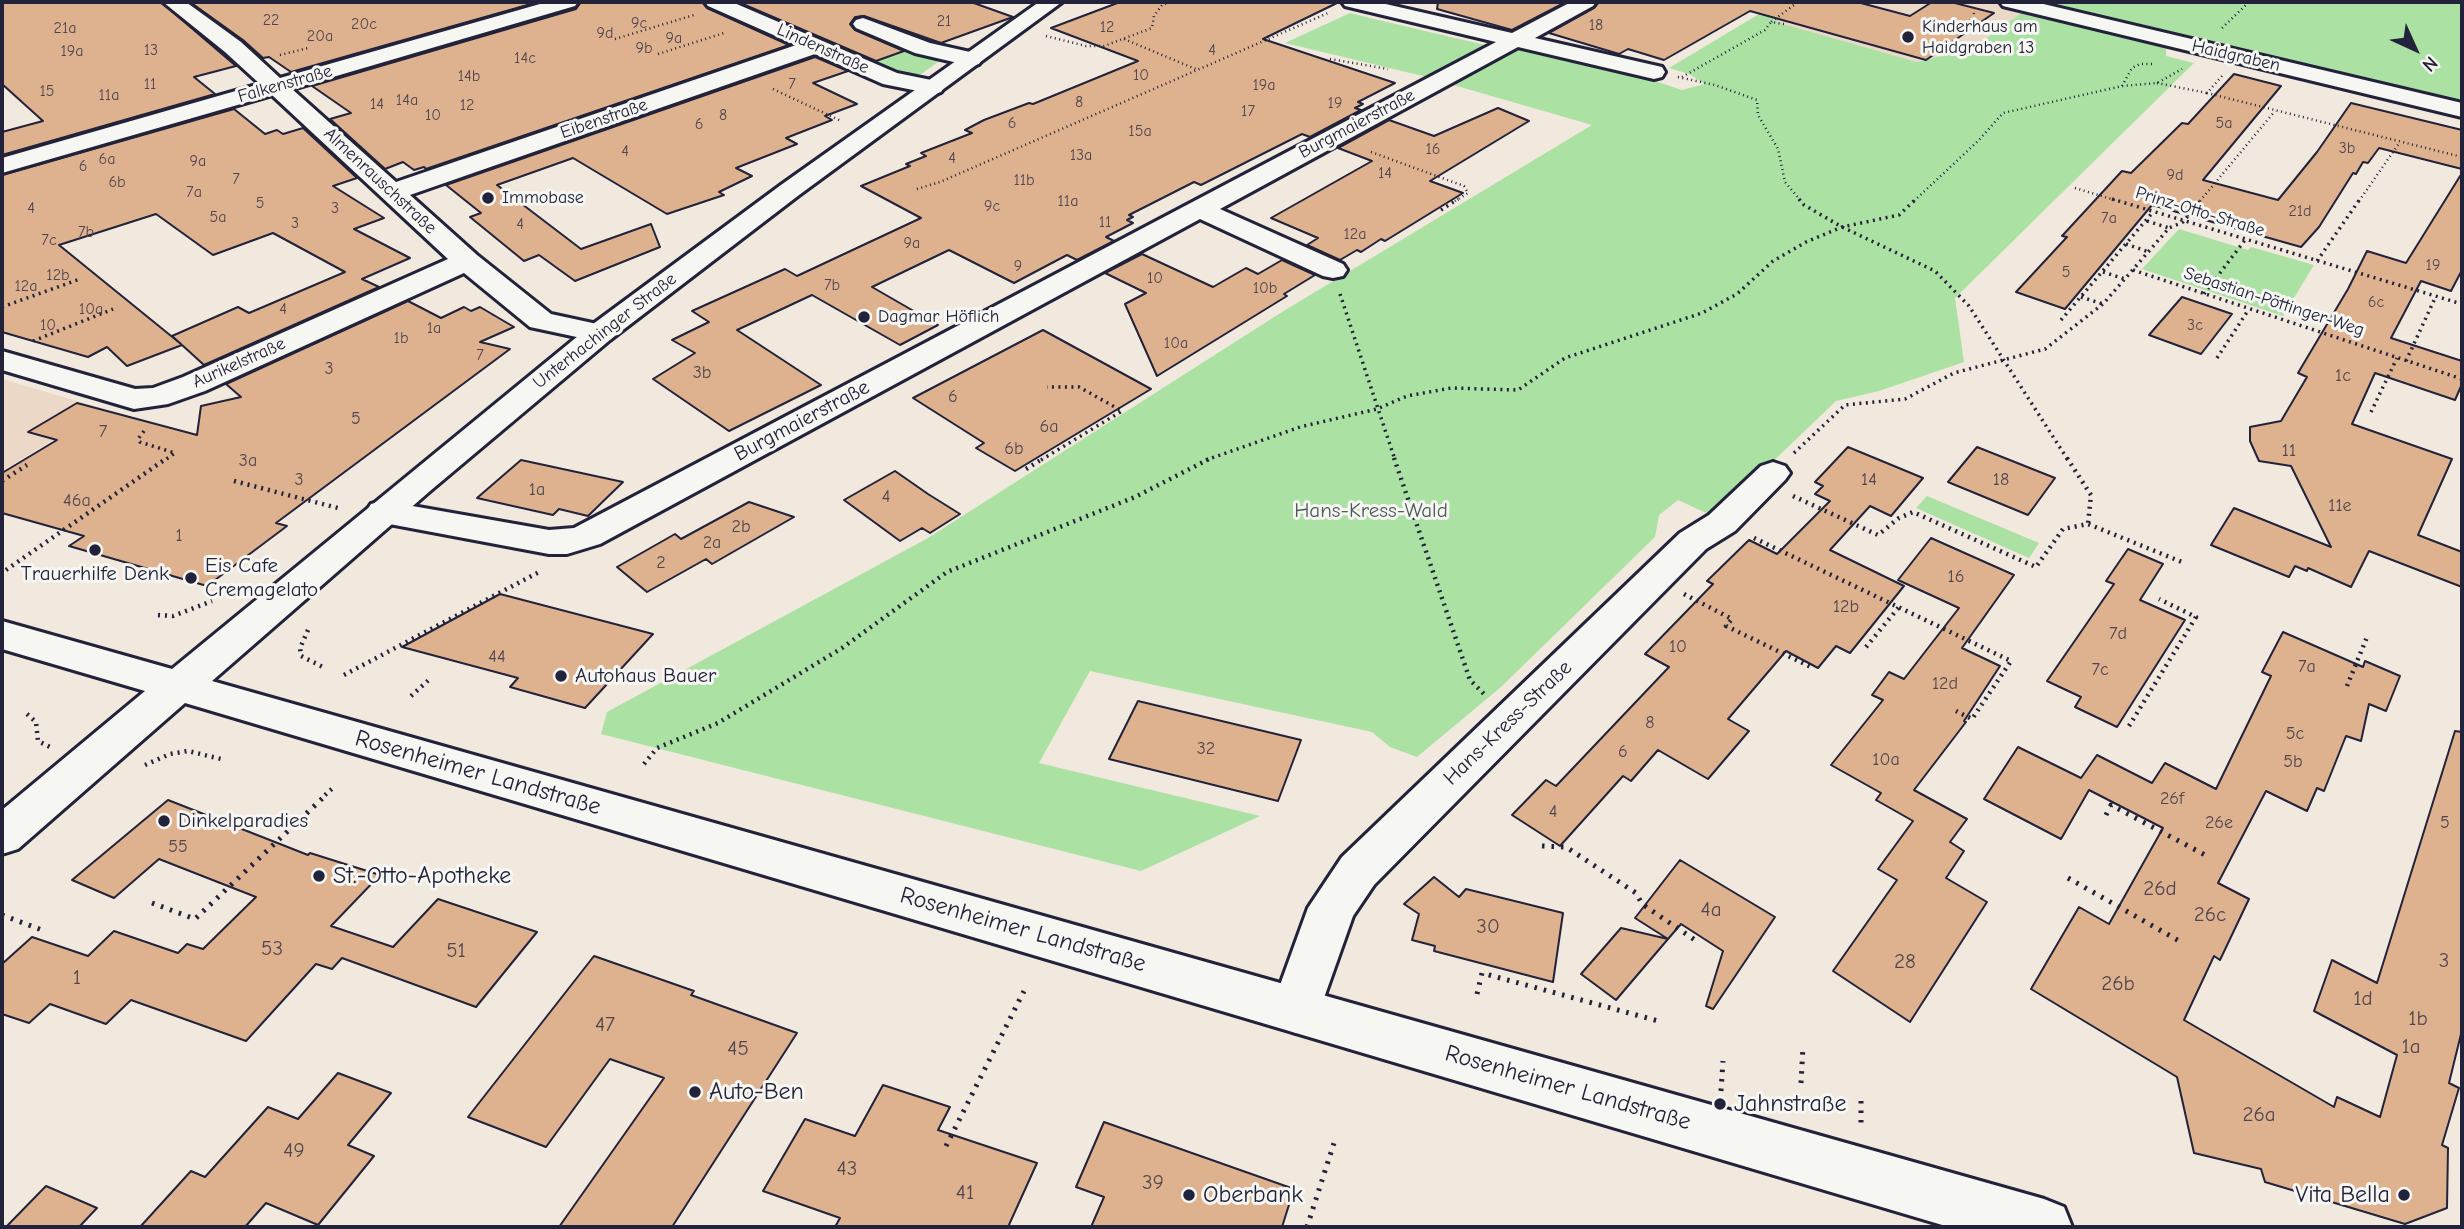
<!DOCTYPE html>
<meta charset="utf-8">
<style>
body{margin:0}
#map{position:relative;width:2464px;height:1229px;overflow:hidden;background:#f1e8de;font-family:"Comic Neue",sans-serif}
canvas{display:block}
.frame{position:absolute;inset:0;border:4px solid #22223b;pointer-events:none}
.north{position:absolute;left:2380px;top:14px;width:70px;height:70px;-webkit-text-stroke:5px #f6f6f2;paint-order:stroke;rotate:135deg;font-size:19px;font-weight:700;line-height:28px;text-align:center;color:#22223b}
.north::after{content:'';display:block;margin:auto;width:24px;height:32px;background:#22223b;clip-path:polygon(50% 0,100% 100%,50% 72%,0 100%)}
</style>
<div id="map">
<canvas width="2464" height="1229"></canvas>
<div class="frame"></div>
<div class="north">N</div>
</div>
<script>
const context = document.querySelector('canvas').getContext('2d');
context.lineJoin = 'round';
function paint(path, color) { context.fillStyle = color; context.fill(path, 'evenodd'); }
const toPath = rows => new Path2D(rows.map(r => 'M' + r).join(''));
function trace(path, color, width, dash) { context.strokeStyle = color; context.lineWidth = width; context.lineCap = dash ? 'butt' : 'round'; context.setLineDash(dash || []); context.stroke(path); }
function label(font, color, halo, rows, align = 'center') {
  context.font = font + ' "Comic Neue",sans-serif'; context.lineWidth = 6; context.setLineDash([]); context.textBaseline = 'middle'; context.strokeStyle = halo; context.fillStyle = color; for (const [text, x, y, turn = 0] of rows) {
    context.save(); context.translate(x, y); context.rotate((+turn || 0) * Math.PI / 180); context.textAlign = isNaN(turn) ? turn : align; if (halo) context.strokeText(text, 0, 0); context.fillText(text, 0, 0); context.restore();
  }
}
const built = toPath([
 [1809,2,1987,2,2024,11,1972,49,1917,62,1775,22],
 [2,379,104,409,2,471]
]);
const green = toPath([
 [737,2,799,2,831,18,941,60,921,74,905,75],
 [1779,2,1809,2,1776,22,1917,62,1972,49,2024,11,2166,48,2166,56,2194,63,1955,298,1964,362,1879,391,1836,401,1715,517,1678,500,1659,515,1655,537,1501,687,1417,757,1390,747,1372,732,1090,671,1039,763,1260,816,1141,871,601,734,607,712,928,538,1282,312,1592,125,1450,84,1511,50,1530,48,1643,77,1682,90,1705,84,1689,74,1669,68],
 [2035,2,2462,2,2462,101],
 [1350,13,1374,19,1485,45,1427,77,1285,43],
 [2179,229,2248,250,2251,247,2314,265,2283,316,2142,269],
 [1927,496,2039,543,2029,558,1916,508]
]);
const building = toPath([
 [2,2,161,2,236,66,194,77,215,94,2,155,2,132,43,121,2,84,2,2],
 [190,2,538,2,291,72,269,57,263,58,243,40,190,2],
 [581,2,702,2,707,8,789,45,426,169,424,167,414,170,403,162,385,169,330,119,351,113,312,86,576,9,581,2],
 [738,2,971,2,1013,17,941,43,864,16,855,17,850,24,855,30,904,51,876,61,738,2],
 [1120,2,1339,2,1263,39,1395,83,1358,102,1363,104,1355,108,1361,110,1310,137,1302,134,1201,185,1194,182,1129,215,1133,217,1127,220,1133,223,1106,237,1114,241,1077,260,1067,255,1014,283,949,250,872,287,938,325,900,345,812,295,737,330,821,385,729,431,653,379,695,353,672,340,709,322,692,311,785,269,797,276,921,218,861,186,910,166,906,164,926,156,921,153,972,133,965,130,984,120,1029,103,1033,104,1138,61,1051,28,1120,2],
 [1438,2,1566,2,1512,30,1437,9,1438,2],
 [1599,2,1857,2,1910,16,1932,2,1951,2,1994,13,1926,60,1750,11,1664,60,1628,49,1619,54,1549,33,1594,8,1599,2],
 [815,57,848,71,813,83,857,104,825,116,832,120,786,138,797,144,736,168,752,176,719,192,724,195,667,214,573,158,497,185,581,249,651,224,660,247,575,281,539,255,524,261,470,217,481,213,446,185,815,57],
 [2234,74,2281,86,2203,180,2278,200,2317,152,2351,103,2462,130,2462,169,2379,148,2368,163,2363,162,2356,174,2353,173,2319,227,2301,247,2152,205,2065,309,2016,292,2067,237,2062,236,2122,171,2131,173,2182,123,2188,124,2234,74],
 [1498,108,1529,121,1430,181,1463,193,1385,241,1381,239,1361,252,1357,250,1340,260,1307,245,1318,238,1271,218,1372,161,1338,148,1389,120,1434,136,1498,108],
 [234,109,265,134,277,130,283,134,303,128,357,178,333,186,384,218,354,229,410,258,362,279,379,287,204,365,182,345,127,366,107,347,88,357,2,332,2,175,234,109],
 [156,214,213,255,273,233,345,272,249,313,238,307,172,336,181,344,59,245,156,214],
 [2462,173,2462,270,2451,291,2421,281,2391,338,2462,361,2462,384,2455,400,2375,373,2352,424,2452,459,2418,535,2462,552,2462,587,2369,551,2351,587,2308,568,2307,571,2295,566,2289,577,2211,545,2234,508,2331,547,2291,466,2259,461,2250,441,2250,427,2281,421,2307,377,2298,373,2348,289,2367,251,2406,263,2462,173],
 [1142,254,1213,287,1246,268,1258,274,1282,260,1315,275,1284,294,1287,296,1157,376,1125,304,1146,293,1105,273,1142,254],
 [2182,297,2232,314,2201,354,2149,335,2182,297],
 [408,301,441,318,464,307,471,311,480,307,514,327,480,342,510,349,276,523,287,526,207,586,69,546,84,536,2,513,2,473,57,440,28,432,77,403,197,435,201,406,241,397,226,384,408,301],
 [1043,330,1151,389,1015,471,976,448,984,443,913,398,1043,330],
 [1848,447,1923,478,1891,516,1870,506,1830,550,1904,586,1850,653,1836,646,1818,668,1786,651,1728,719,1749,731,1708,779,1658,750,1631,781,1623,776,1560,846,1512,815,1546,780,1556,786,1669,667,1645,654,1713,584,1707,581,1749,540,1777,554,1830,501,1815,494,1823,486,1815,482,1848,447],
 [1977,447,2055,478,2028,515,1948,482,1977,447],
 [521,460,623,482,588,516,559,509,553,515,477,498,521,460],
 [895,471,928,494,960,514,930,533,922,528,900,541,844,500,895,471],
 [749,502,794,517,712,564,706,559,647,592,617,567,675,534,681,539,749,502],
 [1931,538,2014,575,1962,648,2000,666,1964,721,1966,722,1914,790,1967,819,1950,842,1964,851,1946,878,1987,902,1910,1022,1833,971,1897,880,1878,869,1913,821,1876,800,1881,793,1831,765,1883,700,1872,695,1889,672,1904,679,1959,608,1898,580,1931,538],
 [2128,549,2163,564,2140,600,2185,620,2117,727,2075,707,2081,697,2047,681,2114,584,2106,581,2128,549],
 [500,594,653,634,585,708,510,687,518,678,402,647,500,594],
 [2283,632,2363,667,2365,661,2400,676,2386,711,2369,704,2361,741,2346,736,2324,791,2317,788,2307,811,2266,791,2218,883,2249,899,2220,960,2214,956,2184,1020,2334,1107,2337,1097,2380,1117,2397,1055,2314,1011,2332,960,2377,983,2455,731,2462,732,2462,1030,2449,1083,2459,1088,2442,1145,2448,1148,2447,1208,2405,1224,2265,1182,2261,1169,2194,1153,2177,1077,2031,989,2079,907,2109,924,2163,828,2089,790,2061,839,1984,799,2018,747,2081,778,2097,755,2152,783,2165,763,2216,789,2271,676,2262,672,2283,632],
 [1138,701,1301,740,1278,801,1109,759,1138,701],
 [168,800,308,855,310,853,380,875,331,926,393,947,438,899,537,932,476,1007,342,958,332,969,316,964,246,1041,131,1000,106,1024,50,1004,29,1023,2,1014,2,964,32,937,88,956,114,931,178,953,187,944,203,949,256,897,159,859,114,898,72,880,168,800],
 [1680,860,1775,917,1713,1009,1706,1006,1723,951,1681,924,1668,939,1635,918,1680,860],
 [1434,877,1459,897,1466,889,1563,913,1553,982,1434,951,1435,946,1412,940,1419,914,1404,904,1434,877],
 [1621,928,1668,939,1616,1000,1581,974,1621,928],
 [594,956,694,991,691,995,797,1033,672,1227,559,1227,664,1078,610,1059,546,1147,468,1117,594,956],
 [338,1073,391,1093,348,1145,374,1156,318,1225,266,1203,245,1227,140,1227,191,1171,205,1177,268,1107,298,1119,338,1073],
 [883,1085,950,1107,938,1130,1037,1163,1008,1227,835,1227,840,1218,763,1191,805,1119,855,1136,883,1085],
 [1104,1122,1294,1189,1282,1227,1091,1227,1104,1197,1076,1187,1104,1122],
 [46,1186,97,1208,79,1227,6,1227,46,1186]
]);
const pathFar3 = toPath([
 [833,2,837,3],
 [1784,24,1771,22,1798,2],
 [1958,28,1973,19,1974,13],
 [2222,28,2249,2],
 [1046,36,1086,46,1104,46,1152,28,1154,16,1162,5,1172,2],
 [615,39,694,15],
 [1124,39,1198,70],
 [658,54,724,33],
 [280,55,308,48],
 [1330,59,1388,69],
 [2222,76,2207,93,2462,157],
 [1678,77,1715,85,1757,100,1758,115,1778,149,1785,182,1801,201],
 [1682,77,1765,30,1771,22],
 [2157,83,2207,93],
 [2122,86,2132,68,2140,64,2154,64],
 [773,89,841,121],
 [1371,152,1464,186,1468,193,1455,201],
 [2075,188,2118,201],
 [917,189,940,182,1328,13],
 [1914,201,1978,141,2003,113,2122,86,2157,83,2182,69],
 [2200,201,2275,111],
 [2359,201,2400,142]
]);
const pathFar2 = toPath([
 [1799,199,1804,205,1842,227,1935,271,1969,306,2068,460],
 [2112,199,2462,304],
 [1441,210,1458,199],
 [2147,221,2169,228],
 [2126,244,2149,252],
 [2317,261,2360,199],
 [2133,270,2462,379],
 [2103,272,2125,279],
 [1340,294,1395,460],
 [2204,294,2245,240],
 [2081,297,2103,304],
 [2,307,80,279],
 [2061,320,2153,212],
 [33,341,113,309],
 [2217,358,2249,309],
 [2406,361,2436,296],
 [2371,412,2397,358],
 [144,431,138,439,140,442,175,453,165,460],
 [1794,453,1845,405,1905,399,1954,373,2045,349,2103,304,2169,228,2183,222,2202,199],
 [1041,460,1122,411,1079,387,1047,387],
 [1206,460,1300,427,1377,409,1407,396,1451,388,1518,390,1565,358,1702,313,1737,294,1773,261,1806,242,1842,227,1899,215,1916,199]
]);
const pathFar1 = toPath([
 [1394,458,1470,680,1485,695],
 [2067,458,2091,495,2088,524],
 [1026,469,1044,458],
 [2,481,27,465],
 [234,481,338,508],
 [1793,496,1878,535,1899,518,1913,512,2036,567,2063,529,2088,524,2182,562],
 [1754,538,2011,661,1972,719,1956,711],
 [6,570,167,458],
 [1684,594,1732,619,1726,626,1811,667],
 [158,615,173,616,212,601],
 [308,630,300,648,301,656,325,668],
 [1866,647,1899,607],
 [344,675,539,572],
 [2347,686,2367,637],
 [411,696,431,678],
 [27,714,36,722,38,741,50,747],
 [2129,726,2196,617,2159,599],
 [644,764,657,748,718,723,842,648,947,572,1135,497,1211,458],
 [145,765,170,754,188,751,221,759],
 [325,795,334,787]
]);
const path = toPath([
 [2106,815,2111,805,2207,856],
 [1542,846,1566,847,1636,893,1642,904,1695,940],
 [2068,878,2181,942],
 [152,903,195,919,327,794],
 [2,915,42,930],
 [1477,994,1482,973,1662,1022],
 [1801,1083,1803,1046],
 [1721,1091,1723,1061],
 [1861,1101,1861,1128],
 [946,1146,1027,985],
 [1307,1227,1334,1143]
]);
const minor = toPath([
 [163,2,186,2,241,42,280,78,547,2,578,2,575,6,292,89,396,182,796,45,708,6,705,2,732,2,897,73,941,82,944,87,941,92,933,94,883,84,815,54,410,195,477,255,551,314,611,327,615,333,611,339,600,342,530,327,464,273,205,391,168,404,134,409,2,370,2,351,135,389,153,388,183,377,448,259,272,95,2,173,2,158,260,84,225,52,163,2],
 [1342,2,1377,2,1512,33,1571,2,1596,2,1593,6,1535,38,1662,67,1665,72,1662,77,1654,79,1518,47,1220,209,1343,264,1347,270,1343,276,1333,278,1323,276,1200,219,600,544,567,554,549,554,384,523,371,520,366,512,371,504,384,501,549,530,574,528,1496,42,1345,6,1342,2],
 [2000,2,2035,2,2462,103,2462,117,2003,6,2000,2],
 [863,18,930,43,979,54,982,59,979,64,971,66,915,53,856,28,853,24,856,20,863,18],
 [1773,462,1785,466,1790,473,1785,480,1735,531,1706,549,1374,885,1353,916,1314,1026,1296,1033,1278,1026,1271,1010,1308,908,1342,857,1680,533,1709,515,1761,466,1773,462]
]);
const major = toPath([
 [1039,2,1062,2,799,195,611,339,430,491,212,681,2044,1199,2064,1207,2072,1227,1949,1227,185,703,18,849,2,854,2,810,145,691,2,649,2,621,172,669,589,327,781,185,1039,2]
]);
const markers = [
 [1908,37,7,"#22223b"],
 [488,198,7,"#22223b"],
 [864,317,7,"#22223b"],
 [95,550,7,"#22223b"],
 [191,578,7,"#22223b"],
 [561,676,7,"#22223b"],
 [164,821,7,"#22223b"],
 [319,876,7,"#22223b"],
 [695,1092,7,"#22223b"],
 [1720,1104,7,"#22223b"],
 [1189,1195,7,"#22223b"],
 [2404,1195,7,"#22223b"]
];
const farNumbernames = [
 ["22",271,20],
 ["21",944,21],
 ["9c",639,23],
 ["20c",364,24],
 ["18",1596,25],
 ["12",1107,27],
 ["21a",65,28],
 ["9d",605,33],
 ["20a",320,36],
 ["9a",674,38],
 ["9b",644,48],
 ["13",151,50],
 ["4",1212,50],
 ["19a",72,51],
 ["14c",525,58],
 ["10",1141,75],
 ["14b",469,76],
 ["11",150,84],
 ["7",792,84],
 ["19a",1264,85],
 ["15",47,91],
 ["11a",109,95],
 ["14a",407,100],
 ["8",1079,102],
 ["19",1335,103],
 ["14",377,104],
 ["12",467,105],
 ["17",1248,111],
 ["10",433,115],
 ["8",723,115],
 ["6",1012,123],
 ["5a",2224,123],
 ["6",699,124],
 ["15a",1140,131],
 ["3b",2347,148],
 ["16",1433,149],
 ["4",625,151],
 ["13a",1081,155],
 ["4",952,158],
 ["6a",107,159],
 ["9a",198,161],
 ["6",83,166],
 ["14",1385,173],
 ["9d",2175,175],
 ["7",236,179],
 ["11b",1024,180],
 ["6b",117,182],
 ["7a",194,192],
 ["11a",1068,201],
 ["5",260,203],
 ["9c",992,206],
 ["4",31,208],
 ["3",335,208],
 ["21d",2300,211],
 ["5a",218,217],
 ["7a",2109,218],
 ["11",1105,222],
 ["3",295,223],
 ["4",520,224],
 ["7b",86,232],
 ["12a",1355,234],
 ["7c",49,240],
 ["9a",912,243],
 ["19",2433,265],
 ["9",1018,266],
 ["5",2066,272],
 ["12b",58,275],
 ["10",1155,278],
 ["7b",832,285],
 ["12a",26,286],
 ["10b",1265,288],
 ["6c",2376,302],
 ["10a",91,309],
 ["4",283,309],
 ["10",48,325],
 ["3c",2195,325],
 ["1a",434,328],
 ["1b",401,338],
 ["10a",1176,343],
 ["7",480,355]
];
const farPoinames = [
 ["Kinderhaus am",1922,27],
 ["Haidgraben 13",1922,48],
 ["Immobase",502,198],
 ["Dagmar Höflich",878,317]
];
const farStreetnames = [
 ["Lindenstraße",823,49,24],
 ["Haidgraben",2236,56,13],
 ["Falkenstraße",285,84,-16],
 ["Eibenstraße",604,119,-19],
 ["Burgmaierstraße",1357,124,-28],
 ["Almenrauschstraße",380,181,43],
 ["Prinz-Otto-Straße",2200,212,17],
 ["Sebastian-Pöttinger-Weg",2274,302,18],
 ["Unterhachinger Straße",605,331,-38],
 ["Aurikelstraße",239,363,-24]
];
const numberNames = [
 ["3",329,369],
 ["3b",702,373],
 ["1c",2343,376],
 ["6",953,397],
 ["5",356,419],
 ["6a",1049,427],
 ["7",103,432],
 ["6b",1014,449],
 ["11",2289,451],
 ["3a",248,461],
 ["3",299,480],
 ["14",1869,480],
 ["18",2001,480],
 ["1a",537,490],
 ["4",886,497],
 ["46a",77,501],
 ["11e",2340,506],
 ["2b",741,527],
 ["1",179,536],
 ["2a",712,543],
 ["2",661,563],
 ["16",1956,577],
 ["12b",1846,607],
 ["7d",2118,634],
 ["10",1678,647],
 ["44",497,657],
 ["7a",2307,667],
 ["7c",2100,670],
 ["12d",1945,684],
 ["8",1650,723],
 ["5c",2295,734],
 ["32",1206,749],
 ["6",1623,752],
 ["10a",1886,760],
 ["5b",2293,762],
 ["26f",2172,799],
 ["4",1553,812],
 ["26e",2219,823],
 ["5",2445,823],
 ["55",178,847]
];
const streetNames = [
 ["Burgmaierstraße",802,421,-28],
 ["Hans-Kress-Straße",1508,723,-44]
];
const parkNames = [
 ["Hans-Kress-Wald",1371,511]
];
const poiNames = [
 ["Eis Cafe",205,566],
 ["Cremagelato",205,590],
 ["Trauerhilfe Denk",95,574,"center"],
 ["Autohaus Bauer",575,676],
 ["Dinkelparadies",178,821]
];
const nearNumbernames = [
 ["26d",2160,889],
 ["4a",1711,910],
 ["26c",2210,915],
 ["30",1488,927],
 ["53",272,949],
 ["51",456,951],
 ["3",2444,961],
 ["28",1905,962],
 ["1",77,978],
 ["26b",2118,984],
 ["1d",2363,999],
 ["1b",2418,1019],
 ["47",605,1025],
 ["1a",2411,1047],
 ["45",738,1049],
 ["26a",2259,1115],
 ["49",294,1151],
 ["43",847,1169],
 ["39",1153,1183],
 ["41",965,1193]
];
const nearStreetnames = [
 ["Rosenheimer Landstraße",478,773,16],
 ["Rosenheimer Landstraße",1023,930,16],
 ["Rosenheimer Landstraße",1568,1088,16]
];
const nearPoinames = [
 ["St.-Otto-Apotheke",333,876],
 ["Auto-Ben",709,1092],
 ["Jahnstraße",1734,1104],
 ["Oberbank",1203,1195],
 ["Vita Bella",2390,1195,"right"]
];
paint(built, '#ebd8c6');
paint(green, '#ace1a4');
paint(building, '#deb28e');
trace(building, '#22223b', 2);
trace(minor, '#22223b', 6);
trace(major, '#22223b', 6);
trace(pathFar3, '#22223b', 2.5, [1, 3.5]);
trace(pathFar2, '#22223b', 3.5, [2, 4.5]);
trace(pathFar1, '#22223b', 4.5, [2, 5]);
trace(path, '#22223b', 5, [2.5, 7]);
paint(minor, '#f6f6f2');
paint(major, '#f6f6f2');
for (const [x, y, r, color] of markers) { const dot = new Path2D(); dot.arc(x, y, r, 0, 2 * Math.PI); context.fillStyle = color; context.fill(dot); trace(dot, '#f6f6f2', 2.5); }
label('16px', '#514650', null, farNumbernames);
label('18px', '#22223b', '#f6f6f2', farPoinames, 'left');
label('18px', '#22223b', '#f6f6f2', farStreetnames);
label('18px', '#514650', null, numberNames);
label('21px', '#22223b', '#f6f6f2', streetNames);
label('21px', '#4b5b5a', '#f6f6f2', parkNames);
label('21px', '#22223b', '#f6f6f2', poiNames, 'left');
label('21px', '#514650', null, nearNumbernames);
label('24px', '#22223b', '#f6f6f2', nearStreetnames);
label('24px', '#22223b', '#f6f6f2', nearPoinames, 'left');
</script>
